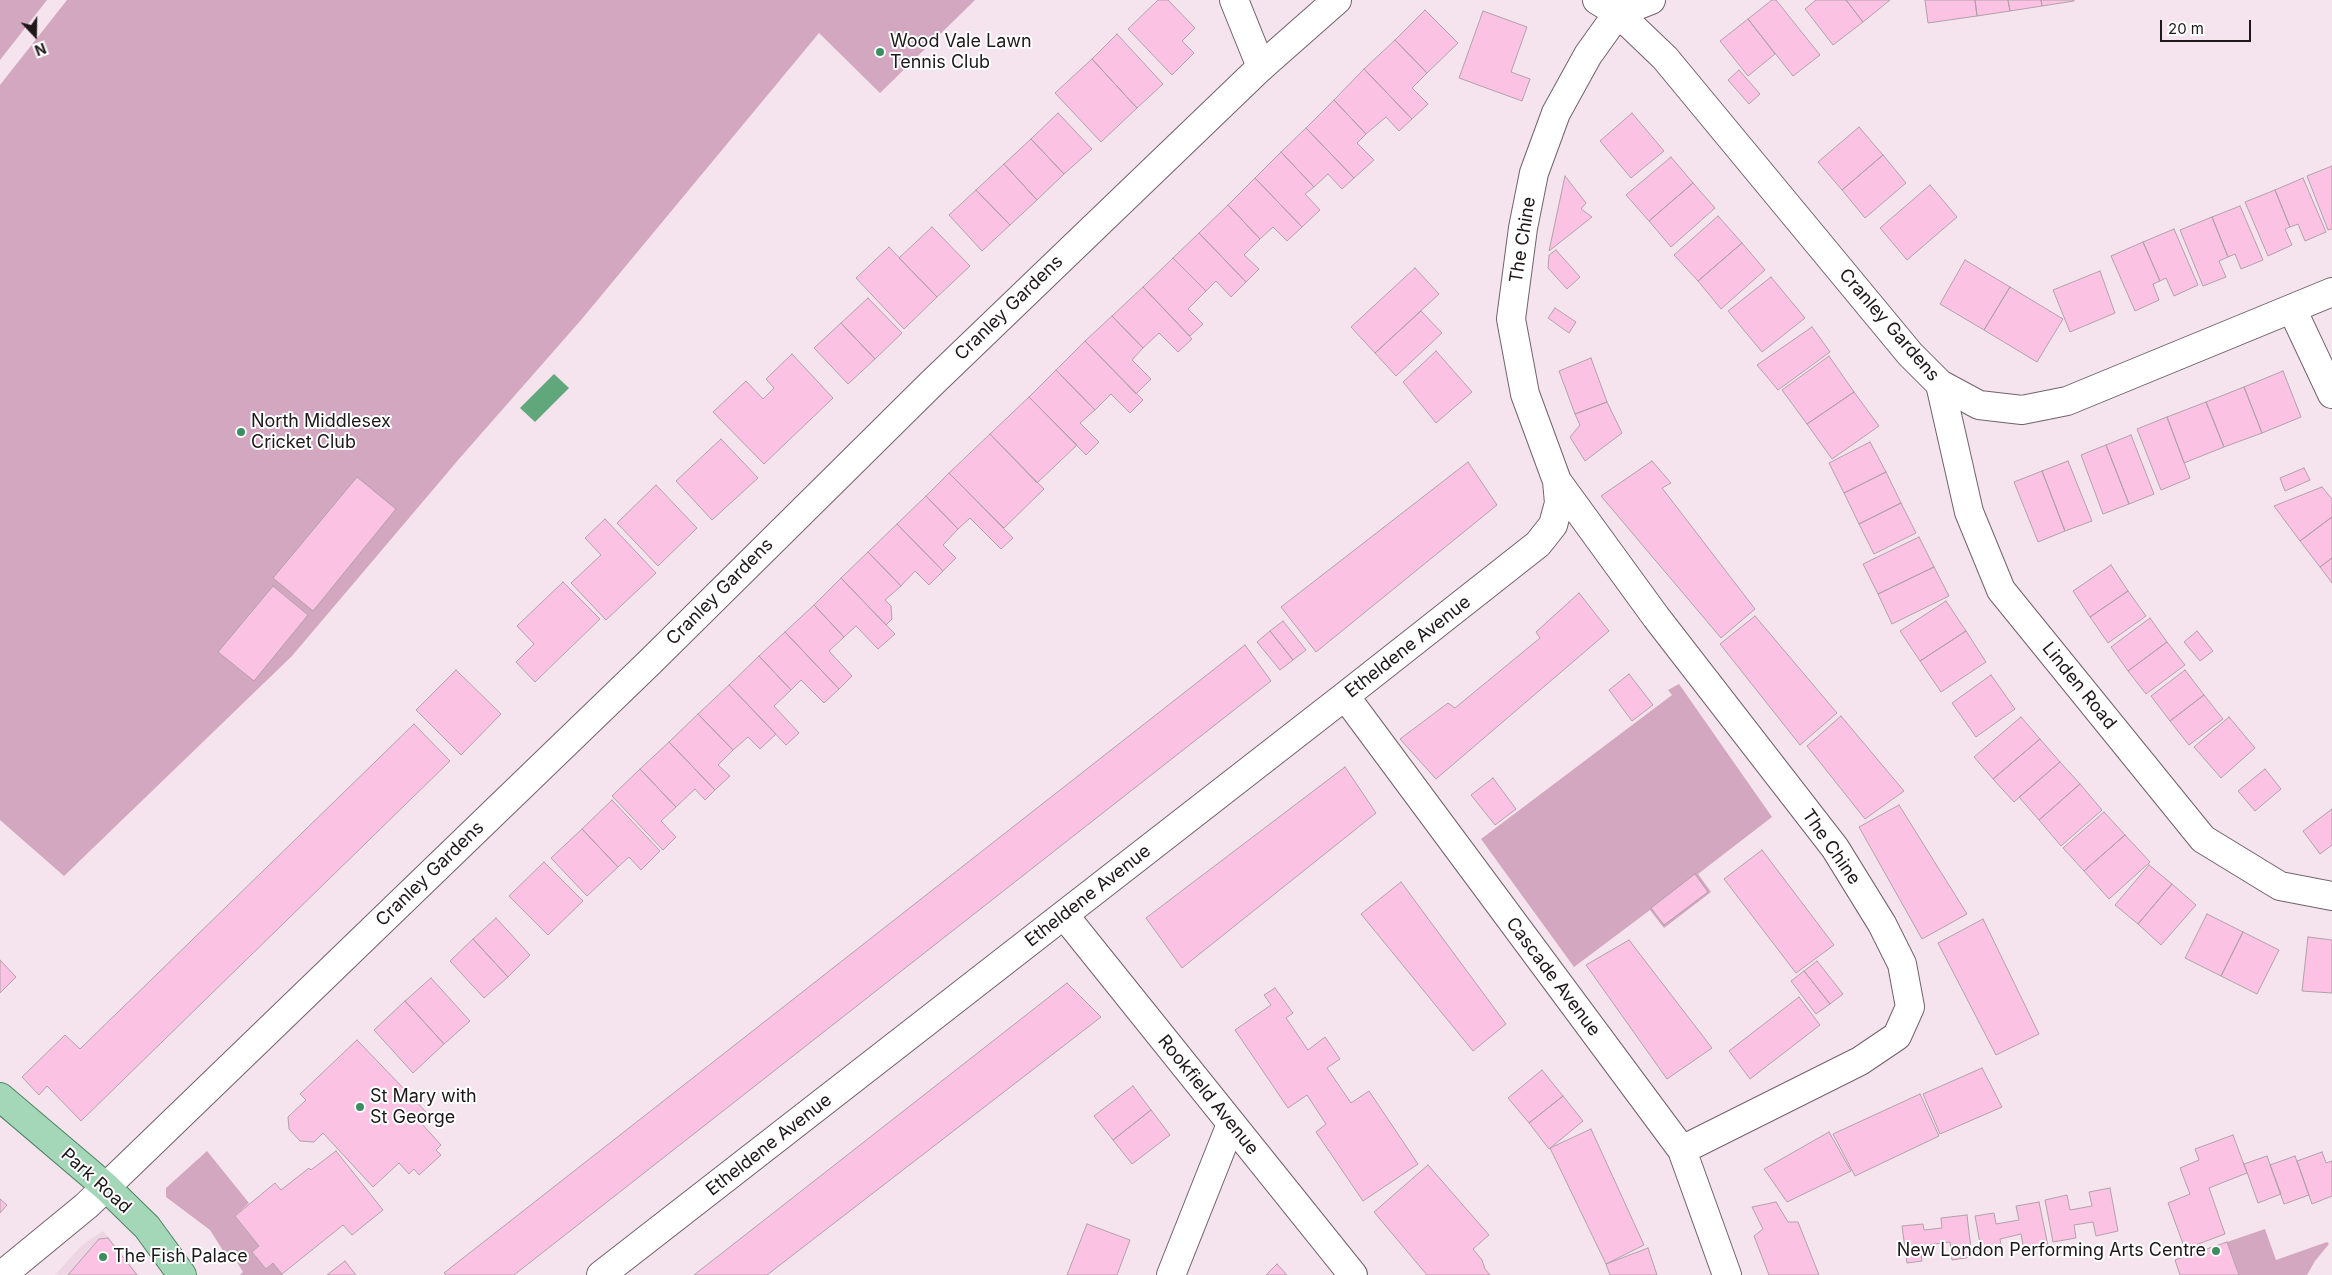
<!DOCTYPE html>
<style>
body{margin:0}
#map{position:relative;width:2332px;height:1275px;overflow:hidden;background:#f5e4ed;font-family:Inter,sans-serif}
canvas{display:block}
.north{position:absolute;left:10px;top:10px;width:50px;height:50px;-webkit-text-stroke:4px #fff;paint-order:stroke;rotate:159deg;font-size:14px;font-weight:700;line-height:20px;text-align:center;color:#1e181b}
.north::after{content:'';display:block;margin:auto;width:18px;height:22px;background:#1e181b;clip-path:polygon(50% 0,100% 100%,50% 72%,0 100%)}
.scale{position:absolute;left:2160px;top:20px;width:91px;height:22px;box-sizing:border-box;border:2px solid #1e181b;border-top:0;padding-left:6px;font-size:15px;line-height:18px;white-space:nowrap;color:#1e181b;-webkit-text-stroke:4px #fff;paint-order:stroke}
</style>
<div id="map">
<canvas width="2332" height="1275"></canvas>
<div class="north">N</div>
<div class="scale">20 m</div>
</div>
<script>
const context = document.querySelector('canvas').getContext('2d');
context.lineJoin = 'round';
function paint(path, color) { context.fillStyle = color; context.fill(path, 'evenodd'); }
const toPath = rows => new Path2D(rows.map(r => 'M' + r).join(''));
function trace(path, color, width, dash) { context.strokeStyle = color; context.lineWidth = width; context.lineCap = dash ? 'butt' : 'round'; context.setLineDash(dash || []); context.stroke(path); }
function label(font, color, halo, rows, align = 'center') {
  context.font = font + ' Inter,sans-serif'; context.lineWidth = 4; context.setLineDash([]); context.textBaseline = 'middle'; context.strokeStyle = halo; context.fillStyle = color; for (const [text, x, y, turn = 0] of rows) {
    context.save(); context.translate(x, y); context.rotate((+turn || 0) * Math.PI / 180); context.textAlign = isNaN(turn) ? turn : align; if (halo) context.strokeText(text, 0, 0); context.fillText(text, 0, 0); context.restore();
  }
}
const built = toPath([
 [103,1231,139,1275,55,1275,82,1245]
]);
const green = toPath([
 [0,0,47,0,0,60],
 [67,0,975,0,880,93,819,33,581,320,459,459,292,656,64,876,0,820,0,85],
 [1679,684,1772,817,1698,874,1711,892,1664,928,1650,910,1574,967,1481,839,1672,695,1668,690],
 [207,1151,249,1203,235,1216,259,1246,252,1252,266,1269,273,1263,283,1275,240,1275,243,1272,232,1254,227,1257,210,1230,166,1197,166,1188],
 [2265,1229,2276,1260,2327,1242,2329,1244,2315,1261,2307,1275,2239,1275,2227,1242]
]);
const water = toPath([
 [554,374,569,388,535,422,520,408]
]);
const building = toPath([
 [1158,0,1168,0,1195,28,1182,41,1194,53,1172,75,1128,29,1158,0],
 [1772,0,1776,0,1820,55,1793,76,1748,19,1772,0],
 [1816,0,1846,0,1863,22,1833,45,1805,9,1816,0],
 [1846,0,1890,0,1863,22,1846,0],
 [1925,0,1975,0,1977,16,1928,23,1925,0],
 [1975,0,2008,0,2010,11,1977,16,1975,0],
 [2008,0,2041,0,2042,6,2010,11,2008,0],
 [2041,0,2074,0,2074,1,2042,6,2041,0],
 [1425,10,1458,43,1427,73,1395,40,1425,10],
 [1483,11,1527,27,1511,72,1530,79,1522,101,1459,78,1483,11],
 [1748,19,1775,54,1748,76,1720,41,1748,19],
 [1117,34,1163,84,1137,108,1092,59,1117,34],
 [1395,40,1427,73,1412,88,1428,104,1412,119,1364,69,1395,40],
 [1092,59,1137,108,1101,142,1055,93,1092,59],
 [1364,69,1412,119,1399,131,1386,117,1366,134,1334,100,1364,69],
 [1739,70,1760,94,1749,104,1728,80,1739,70],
 [1334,100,1366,134,1357,143,1374,160,1354,178,1306,128,1334,100],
 [1058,113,1092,149,1064,174,1031,139,1058,113],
 [1632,113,1664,151,1631,178,1600,141,1632,113],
 [1859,127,1883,155,1842,190,1818,162,1859,127],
 [1306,128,1354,178,1342,189,1328,174,1314,187,1281,152,1306,128],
 [1031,139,1064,174,1037,200,1004,164,1031,139],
 [1281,152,1314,187,1305,194,1320,210,1302,227,1255,178,1281,152],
 [1883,155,1906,183,1865,218,1842,190,1883,155],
 [1671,157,1693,183,1649,221,1626,195,1671,157],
 [1004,164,1037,200,1010,225,976,190,1004,164],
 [2332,166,2332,229,2328,230,2307,176,2332,166],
 [1565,176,1586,203,1581,209,1592,217,1549,251,1565,176],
 [1255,178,1302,227,1287,241,1273,227,1260,239,1228,205,1255,178],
 [2303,178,2326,232,2305,241,2298,224,2290,227,2275,190,2303,178],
 [1693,183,1715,208,1671,247,1649,221,1693,183],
 [1930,185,1957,217,1907,260,1880,228,1930,185],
 [976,190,1010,225,982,251,949,215,976,190],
 [2275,190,2290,227,2285,229,2292,245,2268,256,2245,202,2275,190],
 [1228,205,1260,239,1244,255,1259,269,1246,282,1199,233,1228,205],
 [2240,206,2263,260,2241,269,2235,254,2228,257,2212,217,2240,206],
 [1718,216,1742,243,1698,281,1674,255,1718,216],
 [2212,217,2228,257,2219,261,2226,277,2203,286,2180,230,2212,217],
 [932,227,970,266,937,297,899,258,932,227],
 [2174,229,2198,285,2174,296,2166,278,2160,281,2143,242,2174,229],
 [1199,233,1246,282,1231,297,1216,281,1206,291,1173,258,1199,233],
 [2143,242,2160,281,2153,284,2159,300,2135,311,2111,256,2143,242],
 [1742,243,1765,270,1721,309,1698,281,1742,243],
 [889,247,937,297,904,329,856,278,889,247],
 [1556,250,1580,277,1567,289,1548,268,1549,255,1556,250],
 [1173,258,1206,291,1188,309,1203,324,1190,336,1143,287,1173,258],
 [1965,260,2010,287,1984,330,1940,304,1965,260],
 [1415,268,1439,294,1375,353,1351,327,1415,268],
 [2100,271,2115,313,2070,332,2053,290,2100,271],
 [1771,277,1805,318,1762,352,1728,311,1771,277],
 [1143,287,1192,339,1178,352,1159,333,1143,348,1112,316,1143,287],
 [2010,287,2063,319,2037,362,1984,330,2010,287],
 [868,298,902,333,875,359,841,323,868,298],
 [1555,308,1576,322,1569,333,1548,318,1555,308],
 [1421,311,1442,333,1396,376,1375,353,1421,311],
 [1112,316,1143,348,1132,360,1151,379,1136,394,1085,341,1112,316],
 [841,323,875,359,848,384,814,348,841,323],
 [1812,327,1830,352,1778,390,1757,365,1812,327],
 [1085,341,1143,400,1130,413,1111,394,1095,410,1056,370,1085,341],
 [1436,351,1472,392,1436,423,1403,382,1436,351],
 [792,354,833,398,764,464,713,412,746,381,763,399,774,388,766,379,792,354],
 [1829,356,1854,392,1807,424,1782,390,1829,356],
 [1591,358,1607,402,1575,414,1559,371,1591,358],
 [1056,370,1095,410,1080,423,1099,442,1086,455,1029,397,1056,370],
 [2283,371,2301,417,2262,433,2244,387,2283,371],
 [2244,387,2262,433,2224,447,2206,402,2244,387],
 [1854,392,1879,426,1832,459,1807,424,1854,392],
 [1029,397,1077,445,1037,483,990,434,1029,397],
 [1607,402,1622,433,1585,461,1570,437,1580,425,1575,414,1607,402],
 [2206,402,2224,447,2184,463,2167,417,2206,402],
 [2167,417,2190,478,2161,490,2137,429,2167,417],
 [990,434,1044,489,1004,528,949,473,990,434],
 [2131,435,2154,494,2129,504,2106,445,2131,435],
 [721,439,758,478,712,520,676,481,721,439],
 [1870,442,1886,472,1844,493,1829,463,1870,442],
 [2106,445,2129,504,2103,514,2081,455,2106,445],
 [1652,461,1671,483,1662,488,1755,609,1721,638,1601,496,1652,461],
 [2068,461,2092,521,2065,531,2042,471,2068,461],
 [1468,462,1497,505,1316,652,1281,607,1468,462],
 [2304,468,2310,480,2285,491,2280,478,2304,468],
 [2042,471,2065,531,2038,542,2014,482,2042,471],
 [1886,472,1901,503,1859,524,1844,493,1886,472],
 [949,473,1013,538,1001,549,970,518,958,529,926,496,949,473],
 [357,477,396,509,313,611,273,578,357,477],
 [656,485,697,528,658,566,617,523,656,485],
 [2322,487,2332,499,2332,517,2300,541,2274,506,2322,487],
 [926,496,958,529,943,545,956,558,943,571,897,524,926,496],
 [1901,503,1916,533,1874,554,1859,524,1901,503],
 [2332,517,2332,558,2320,567,2300,541,2332,517],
 [605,519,656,573,606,620,571,583,601,555,585,538,605,519],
 [897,524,943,571,929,585,915,571,901,586,868,552,897,524],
 [1919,537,1934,567,1878,594,1863,564,1919,537],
 [868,552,901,586,885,600,891,606,892,619,886,625,841,578,868,552],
 [2332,558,2332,583,2320,567,2332,558],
 [2111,565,2128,591,2090,617,2073,591,2111,565],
 [1934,567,1949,596,1892,624,1878,594,1934,567],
 [841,578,895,634,878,649,856,626,844,637,814,605,841,578],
 [563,582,600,619,535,682,516,662,534,644,517,626,563,582],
 [273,586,308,615,254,681,218,652,273,586],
 [2128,591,2146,616,2108,643,2090,617,2128,591],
 [1579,593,1609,631,1436,779,1400,739,1448,703,1455,708,1540,638,1536,632,1579,593],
 [1946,601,1966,631,1920,661,1900,631,1946,601],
 [814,605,844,637,829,651,852,676,839,689,785,632,814,605],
 [1755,616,1837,713,1800,745,1720,644,1755,616],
 [2150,618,2167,642,2128,671,2111,647,2150,618],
 [1283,621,1306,650,1293,660,1270,631,1283,621],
 [1270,631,1293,660,1280,670,1257,642,1270,631],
 [1966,631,1986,662,1941,692,1920,661,1966,631],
 [2197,631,2213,651,2200,661,2184,642,2197,631],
 [785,632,839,689,824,703,801,680,791,690,759,656,785,632],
 [2167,642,2185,665,2146,694,2128,671,2167,642],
 [1245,645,1271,681,514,1275,446,1275,444,1273,1245,645],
 [759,656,791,690,774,706,799,733,786,745,729,685,759,656],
 [456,670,501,714,461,755,416,710,456,670],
 [2185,670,2204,695,2170,721,2151,696,2185,670],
 [1629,674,1653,705,1632,721,1609,690,1629,674],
 [1991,675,2015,709,1976,737,1952,703,1991,675],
 [729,685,776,734,760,749,748,737,733,750,698,714,729,685],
 [2204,695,2223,719,2189,745,2170,721,2204,695],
 [698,714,733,750,718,765,730,776,715,790,669,742,698,714],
 [1841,716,1904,791,1865,819,1807,746,1841,716],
 [2021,717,2040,739,1993,779,1974,757,2021,717],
 [2229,717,2255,748,2221,778,2194,747,2229,717],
 [414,724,450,761,81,1121,47,1086,39,1095,22,1077,65,1035,80,1049,414,724],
 [2040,739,2060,762,2014,802,1993,779,2040,739],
 [669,742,715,790,705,800,695,789,676,807,640,769,669,742],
 [2060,762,2080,784,2039,820,2019,797,2060,762],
 [1345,767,1376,813,1182,968,1146,918,1345,767],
 [640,769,676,807,661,821,676,837,663,850,612,796,640,769],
 [2265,769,2281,789,2255,811,2238,791,2265,769],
 [1493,778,1516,809,1495,825,1471,795,1493,778],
 [2080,784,2102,810,2061,846,2039,820,2080,784],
 [612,800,660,851,641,870,629,857,618,867,582,829,612,800],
 [1899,805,1967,914,1922,939,1859,827,1899,805],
 [2332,809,2332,845,2320,854,2303,831,2332,809],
 [2104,812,2125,835,2084,871,2063,848,2104,812],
 [582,829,618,867,587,896,551,858,582,829],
 [2125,835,2150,862,2109,899,2084,871,2125,835],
 [1762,850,1834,945,1796,973,1724,879,1762,850],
 [544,862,583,901,548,935,509,896,544,862],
 [2149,865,2172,884,2138,924,2115,905,2149,865],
 [1695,874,1708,892,1664,925,1651,908,1695,874],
 [1401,882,1506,1024,1473,1051,1361,914,1401,882],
 [2172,884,2196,905,2161,945,2138,924,2172,884],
 [2207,914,2243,932,2221,976,2185,958,2207,914],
 [496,918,530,955,508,977,473,939,496,918],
 [1983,919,2039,1034,1996,1055,1938,943,1983,919],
 [2243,932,2279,950,2257,994,2221,976,2243,932],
 [2308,937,2332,940,2332,993,2302,991,2308,937],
 [473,939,508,977,484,998,450,961,473,939],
 [1629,940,1712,1048,1667,1079,1586,965,1629,940],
 [0,960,16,977,0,993,0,960],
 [1817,961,1843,994,1830,1004,1804,971,1817,961],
 [1804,971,1830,1004,1816,1014,1791,981,1804,971],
 [431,978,470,1021,444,1044,405,1001,431,978],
 [1067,983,1101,1017,767,1275,694,1275,1067,983],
 [1275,988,1293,1013,1286,1018,1308,1050,1325,1037,1340,1059,1327,1068,1351,1103,1369,1091,1418,1164,1363,1201,1316,1132,1326,1124,1307,1095,1288,1108,1235,1030,1271,1005,1264,995,1275,988],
 [1799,997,1820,1025,1750,1079,1729,1051,1799,997],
 [405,1001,444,1044,413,1073,374,1030,405,1001],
 [357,1040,429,1115,421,1123,441,1145,436,1150,441,1155,419,1175,414,1169,409,1174,399,1163,373,1187,323,1133,314,1142,300,1141,289,1129,288,1117,306,1100,300,1094,357,1040],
 [1982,1068,2002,1107,1940,1134,1923,1094,1982,1068],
 [1542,1070,1563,1096,1529,1123,1508,1098,1542,1070],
 [1133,1086,1151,1110,1113,1140,1094,1116,1133,1086],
 [1920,1094,1939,1136,1855,1176,1833,1134,1920,1094],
 [1563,1096,1583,1121,1549,1149,1529,1123,1563,1096],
 [1151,1110,1170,1135,1132,1164,1113,1140,1151,1110],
 [1591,1129,1644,1245,1606,1264,1550,1148,1591,1129],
 [1829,1132,1851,1171,1787,1202,1764,1169,1829,1132],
 [2233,1135,2247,1173,2209,1188,2225,1234,2185,1249,2168,1203,2190,1194,2180,1168,2199,1160,2195,1149,2233,1135],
 [336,1151,383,1210,352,1235,343,1225,282,1274,273,1263,266,1269,252,1252,259,1246,235,1216,275,1183,281,1190,309,1168,311,1170,336,1151],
 [2322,1152,2326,1163,2332,1161,2332,1196,2312,1204,2297,1161,2322,1152],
 [2267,1156,2281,1194,2258,1203,2244,1164,2267,1156],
 [2295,1156,2309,1195,2284,1204,2270,1165,2295,1156],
 [1428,1165,1489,1235,1473,1249,1482,1260,1485,1269,1490,1275,1427,1275,1374,1212,1428,1165],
 [2110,1188,2118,1231,2096,1236,2093,1222,2074,1225,2076,1238,2053,1242,2045,1200,2067,1195,2070,1210,2092,1206,2089,1192,2110,1188],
 [0,1199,7,1205,0,1213,0,1199],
 [1776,1202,1788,1222,1798,1222,1819,1275,1769,1275,1754,1236,1763,1229,1752,1207,1776,1202],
 [2039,1202,2048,1246,2024,1250,2021,1234,2000,1239,2002,1250,1982,1254,1975,1216,1994,1213,1996,1224,2019,1220,2016,1206,2039,1202],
 [1967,1215,1972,1257,1952,1260,1950,1242,1920,1246,1922,1261,1907,1263,1902,1226,1923,1224,1924,1230,1942,1228,1941,1218,1967,1215],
 [1087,1224,1130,1240,1117,1275,1067,1275,1087,1224],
 [108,1238,137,1275,68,1275,99,1239,108,1238],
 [2227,1242,2239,1275,2180,1275,2175,1260,2227,1242],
 [1648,1248,1657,1275,1610,1275,1606,1264,1648,1248],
 [345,1261,356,1275,327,1275,345,1261],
 [1277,1264,1287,1275,1266,1275,1277,1264]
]);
const minor = toPath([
 [1234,0,1261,67],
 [1618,13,1651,0],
 [2292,309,2332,394],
 [1940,384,1969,512,2001,590,2203,839,2280,886,2332,896],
 [1557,481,1656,617,1835,848,1882,924,1902,964,1910,1007,1897,1036,1860,1061,1682,1150],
 [1345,696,1682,1150,1727,1275],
 [1064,915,1353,1275],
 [2,1275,86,1206,106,1187],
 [601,1275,1345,696,1538,544,1553,525,1559,503,1557,481,1525,394,1511,319,1523,228,1534,173,1556,113,1588,55,1618,13,1623,0],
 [1171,1275,1231,1124]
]);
const tertiary = toPath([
 [1597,0,1618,13,1665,58,1910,354,1940,384,1979,405,2022,410,2067,401,2332,292],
 [106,1187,650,662,931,384,1261,67,1337,0]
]);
const primary = toPath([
 [0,1097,106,1187,147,1227,182,1275]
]);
const markers = [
 [880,52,5,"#3c8e60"],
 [241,432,5,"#3c8e60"],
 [360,1107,5,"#3c8e60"],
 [2216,1251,5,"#3c8e60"],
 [103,1257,5,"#3c8e60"]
];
const poiNames = [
 ["Wood Vale Lawn",890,42],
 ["Tennis Club",890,63],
 ["North Middlesex",251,422],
 ["Cricket Club",251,443],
 ["St Mary with",370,1097],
 ["St George",370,1118],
 ["New London Performing Arts Centre",2206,1251,"right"],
 ["The Fish Palace",113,1257]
];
const streetNames = [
 ["The Chine",1523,240,-81],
 ["Cranley Gardens",1009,308,-44],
 ["Cranley Gardens",1889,325,49],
 ["Cranley Gardens",720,592,-45],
 ["Etheldene Avenue",1408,647,-38],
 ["Linden Road",2079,686,51],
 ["The Chine",1831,847,55],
 ["Cranley Gardens",430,874,-44],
 ["Etheldene Avenue",1088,896,-38],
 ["Cascade Avenue",1553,977,53],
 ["Rookfield Avenue",1208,1095,51],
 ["Etheldene Avenue",769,1145,-38],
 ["Park Road",96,1181,42]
];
paint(built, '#eed5e3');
paint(green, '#d3a7c0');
paint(water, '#60a77c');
paint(building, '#fbc2e3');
trace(building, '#b1a1aa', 1);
trace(minor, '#72636b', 30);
trace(tertiary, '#72636b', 30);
trace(primary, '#4c8362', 30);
trace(minor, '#fff', 28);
trace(tertiary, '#fff', 28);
trace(primary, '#a3d7b8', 28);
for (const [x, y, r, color] of markers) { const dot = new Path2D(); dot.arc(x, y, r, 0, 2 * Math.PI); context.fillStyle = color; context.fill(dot); trace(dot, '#fff', 2); }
label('18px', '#1e181b', '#fff', poiNames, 'left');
label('18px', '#1e181b', '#fff', streetNames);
</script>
